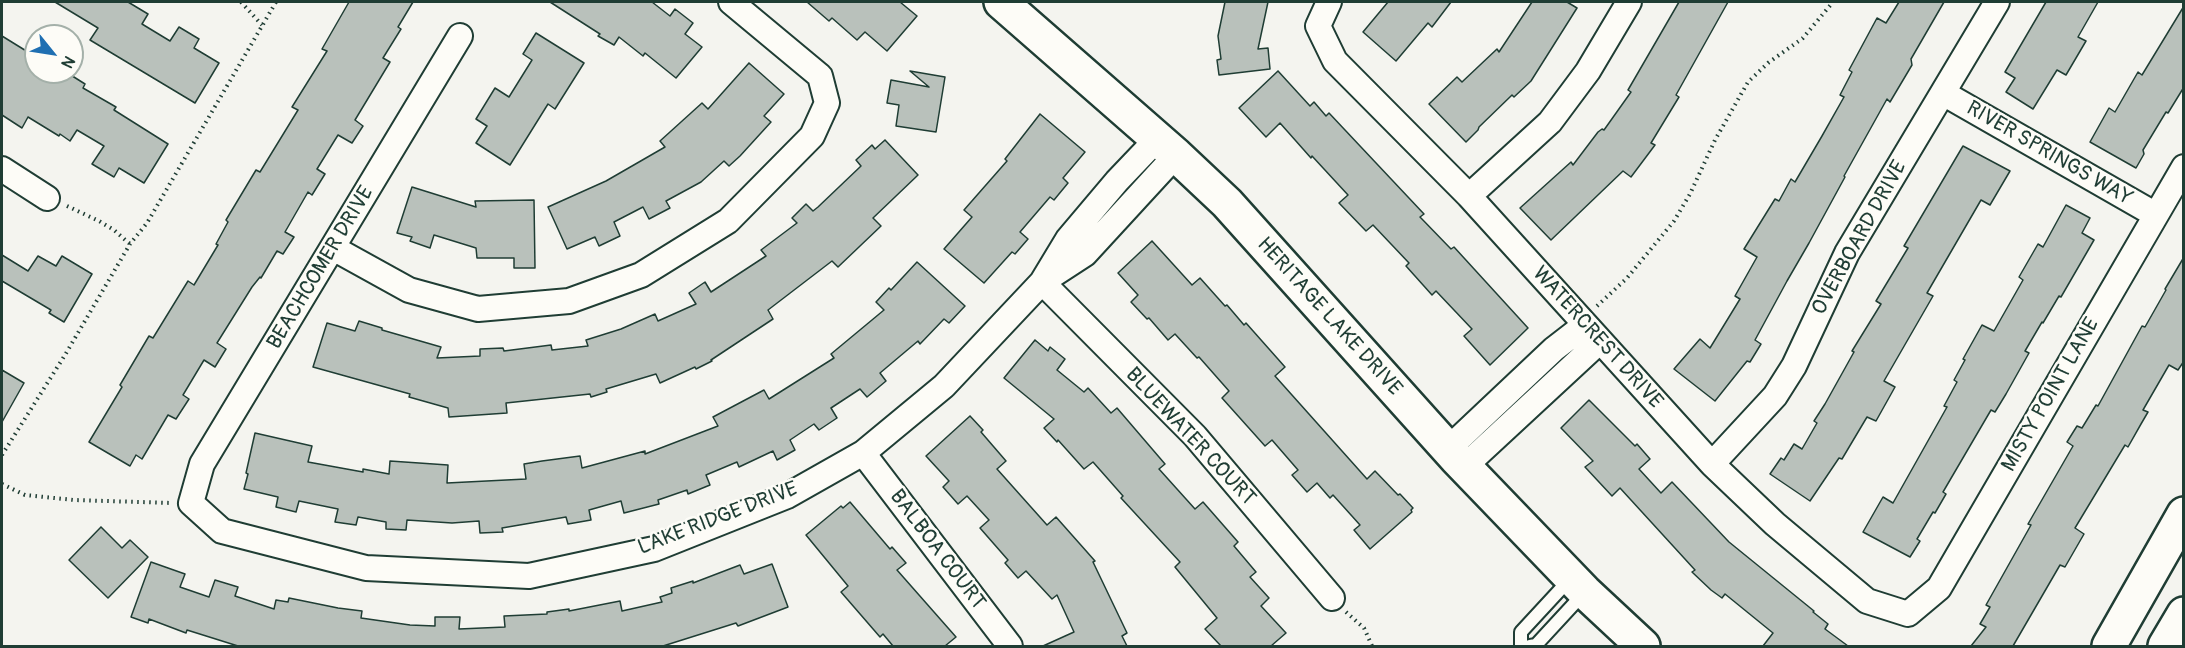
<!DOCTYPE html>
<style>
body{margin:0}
#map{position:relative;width:2185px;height:648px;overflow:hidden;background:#f4f4ef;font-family:Pangolin,sans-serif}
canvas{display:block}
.frame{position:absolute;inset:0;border:3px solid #1f3d34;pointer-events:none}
.north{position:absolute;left:24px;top:24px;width:60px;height:60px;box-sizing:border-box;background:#fdfcf7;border:2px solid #a4b0a9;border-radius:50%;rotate:120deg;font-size:16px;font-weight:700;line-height:24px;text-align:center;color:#1f3d34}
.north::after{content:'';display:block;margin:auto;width:21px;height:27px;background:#1f6fb2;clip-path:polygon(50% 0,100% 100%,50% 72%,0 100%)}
</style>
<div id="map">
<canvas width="2185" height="648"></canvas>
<div class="frame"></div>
<div class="north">N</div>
</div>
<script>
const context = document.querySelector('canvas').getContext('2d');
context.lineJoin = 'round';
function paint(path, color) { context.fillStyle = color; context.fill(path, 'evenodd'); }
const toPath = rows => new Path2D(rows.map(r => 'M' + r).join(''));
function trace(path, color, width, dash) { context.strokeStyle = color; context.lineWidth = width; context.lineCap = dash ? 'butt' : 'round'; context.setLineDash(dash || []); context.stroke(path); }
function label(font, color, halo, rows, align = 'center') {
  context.font = font + ' Pangolin,sans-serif'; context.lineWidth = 5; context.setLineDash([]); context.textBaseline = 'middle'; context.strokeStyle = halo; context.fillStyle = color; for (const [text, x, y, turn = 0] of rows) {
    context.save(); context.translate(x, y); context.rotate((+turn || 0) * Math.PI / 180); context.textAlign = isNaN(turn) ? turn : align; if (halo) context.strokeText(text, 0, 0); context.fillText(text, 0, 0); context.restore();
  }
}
const building = toPath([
 [55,2,128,2,148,14,142,24,170,41,179,27,199,39,194,48,219,63,195,103,90,40,98,28,55,2],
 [349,2,413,2,398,27,401,29,383,58,390,62,355,120,363,126,352,143,338,135,317,169,325,174,312,195,308,192,285,232,294,237,283,254,277,251,261,278,260,277,252,287,217,343,226,349,215,367,204,360,183,395,189,399,176,419,168,415,142,459,136,455,130,466,89,442,122,387,120,385,149,336,153,338,188,281,194,285,218,245,216,244,228,222,226,220,256,170,260,172,298,110,292,107,327,51,322,49,349,2],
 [550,2,652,2,670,16,675,9,693,23,685,34,702,47,676,78,645,53,643,56,619,37,614,45,598,36,600,34,550,2],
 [807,2,900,2,917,16,887,51,865,32,857,40,832,18,829,21,807,2],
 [1225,2,1268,2,1258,49,1268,48,1270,69,1219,75,1217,60,1221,59,1218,36,1225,2],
 [1388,2,1451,2,1432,27,1428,23,1396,61,1363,32,1388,2],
 [1532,2,1567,2,1577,8,1531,81,1514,97,1512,95,1479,127,1478,130,1466,142,1429,104,1457,77,1462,82,1497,49,1499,52,1532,2],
 [1679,2,1728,2,1676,95,1679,97,1651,143,1655,145,1631,177,1623,171,1551,240,1520,208,1571,162,1573,165,1598,132,1602,129,1604,130,1631,92,1628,90,1679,2],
 [1899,2,1944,2,1911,59,1912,65,1890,102,1887,99,1844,176,1845,177,1809,243,1787,281,1755,340,1761,344,1750,362,1747,361,1715,401,1674,369,1700,339,1710,348,1740,299,1735,296,1757,257,1744,249,1775,199,1779,201,1791,179,1795,182,1822,136,1844,97,1840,95,1852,72,1849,70,1877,18,1886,23,1899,2],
 [2046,2,2098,2,2078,37,2086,41,2066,75,2057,70,2033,109,2006,92,2015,78,2005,72,2046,2],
 [2184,6,2184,87,2168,113,2166,112,2143,150,2144,154,2136,168,2090,142,2109,108,2115,112,2138,72,2142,75,2184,6],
 [536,33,584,63,555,109,548,104,510,165,476,143,487,126,476,119,495,88,509,97,532,60,523,54,536,33],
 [2,36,36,57,36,72,66,72,85,84,83,88,116,107,114,110,168,144,144,183,119,168,114,177,92,164,104,146,77,130,70,141,60,134,59,136,28,117,22,128,2,115,2,36],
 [749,63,784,94,764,116,771,122,740,156,729,166,724,161,701,182,666,201,670,208,649,219,643,207,614,222,620,236,599,246,595,237,567,249,548,207,606,181,665,147,660,141,702,103,708,109,749,63],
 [910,71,945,77,936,132,896,126,899,105,887,103,891,80,929,87,910,71],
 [1278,71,1310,106,1314,102,1326,116,1329,113,1424,214,1420,217,1451,249,1454,247,1528,328,1490,365,1464,336,1472,329,1436,291,1432,295,1406,266,1409,263,1373,225,1366,231,1339,203,1348,195,1312,156,1311,158,1280,123,1266,137,1239,108,1278,71],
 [1040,114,1085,152,1063,178,1068,183,1054,200,1050,197,1020,232,1028,239,1015,254,1012,252,984,283,944,249,972,217,964,210,1007,161,1005,159,1040,114],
 [885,140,918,175,873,218,881,226,838,267,832,261,768,310,773,319,711,360,712,361,696,369,695,367,660,383,656,374,606,389,607,392,591,397,590,394,506,403,507,413,449,417,448,408,409,397,410,394,313,367,327,323,355,331,359,321,382,328,382,330,441,347,437,358,480,356,480,349,503,348,504,351,551,345,552,350,588,346,586,340,621,329,655,314,658,321,696,304,689,293,705,282,711,292,766,256,761,250,797,223,792,218,806,204,813,211,818,207,861,166,856,160,872,145,875,149,885,140],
 [1963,146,2010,171,1990,205,1981,200,1927,293,1933,296,1884,381,1895,387,1876,421,1867,417,1842,459,1839,458,1810,501,1770,474,1781,458,1784,460,1794,444,1802,449,1817,423,1814,421,1825,404,1854,352,1852,351,1881,304,1876,301,1908,248,1904,246,1963,146],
 [412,187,476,207,475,201,534,200,535,268,514,268,514,258,477,258,476,248,434,235,430,248,410,241,412,237,397,233,412,187],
 [2066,205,2090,218,2082,233,2094,240,2061,297,2059,296,2043,323,2042,322,2025,351,2029,353,2006,394,1995,412,1991,410,1943,492,1946,494,1935,513,1933,512,1917,539,1920,541,1910,557,1863,532,1883,497,1893,503,1947,407,1944,406,1957,382,1954,380,1965,360,1963,359,1982,325,1994,331,2023,280,2019,277,2038,244,2043,247,2066,205],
 [1152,241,1192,285,1200,278,1225,306,1227,305,1244,325,1246,323,1285,367,1275,376,1367,479,1375,471,1398,495,1400,494,1413,508,1411,510,1412,512,1370,549,1354,530,1360,525,1333,495,1330,498,1317,483,1307,492,1292,475,1298,470,1272,440,1265,446,1222,398,1229,391,1199,357,1197,358,1175,334,1168,340,1149,318,1147,319,1131,302,1138,295,1118,273,1152,241],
 [2,255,28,271,38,256,56,266,62,256,92,274,64,322,49,313,51,310,2,281,2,255],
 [2184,257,2184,361,2178,370,2169,365,2143,410,2148,412,2141,424,2128,447,2125,445,2075,528,2084,534,2065,567,2060,565,2013,646,1971,646,1986,627,1980,624,1990,607,1986,605,2031,525,2028,524,2073,446,2067,442,2077,426,2082,428,2096,405,2098,406,2142,326,2145,327,2166,290,2165,289,2184,257],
 [917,262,965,306,949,323,944,319,920,344,918,341,880,373,886,381,867,397,860,389,831,408,837,418,819,430,814,424,790,440,795,450,777,460,773,451,739,467,737,462,706,475,710,485,688,494,687,490,658,500,659,504,624,513,621,501,589,510,591,520,568,524,566,517,502,528,503,532,480,533,479,521,452,523,407,520,406,530,386,529,386,522,358,517,356,525,335,522,338,509,299,501,296,512,276,507,278,497,244,489,248,474,246,473,255,433,312,446,308,462,363,472,363,469,389,474,390,461,448,465,447,483,526,479,524,464,542,461,580,456,582,468,645,451,645,454,718,426,713,417,764,390,769,399,834,358,831,354,884,310,876,302,889,288,891,290,917,262],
 [1035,340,1048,351,1050,347,1065,359,1057,370,1084,392,1088,388,1111,413,1117,408,1165,464,1159,469,1195,509,1203,502,1238,542,1234,546,1256,572,1250,577,1269,598,1261,606,1286,633,1271,646,1221,646,1205,629,1217,618,1175,567,1180,562,1121,498,1123,496,1093,462,1084,469,1058,440,1057,442,1044,428,1054,419,1004,378,1035,340],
 [2,370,24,383,2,422,2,370],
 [1589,400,1635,446,1637,444,1650,459,1639,469,1661,493,1672,482,1729,542,1814,611,1813,612,1828,624,1825,629,1848,646,1763,646,1773,633,1725,594,1722,598,1711,590,1692,572,1695,570,1620,488,1612,496,1585,467,1593,461,1561,428,1589,400],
 [970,416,983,430,981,432,1006,461,997,469,1047,525,1056,517,1095,561,1093,562,1127,633,1122,636,1127,646,1043,646,1074,632,1057,595,1052,599,1026,571,1018,578,1005,563,1008,560,980,528,989,520,967,496,958,504,943,487,949,481,926,456,970,416],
 [850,502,890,549,892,547,906,563,897,570,956,637,945,646,893,646,883,634,880,637,841,592,848,586,806,535,841,506,843,508,850,502],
 [101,527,122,548,130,540,148,557,108,598,69,560,101,527],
 [151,562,185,574,180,587,209,597,215,580,238,587,235,596,274,609,276,600,288,602,289,598,338,608,362,611,361,618,410,625,435,626,435,617,460,617,459,629,505,627,504,616,547,614,547,612,569,609,569,611,620,601,622,611,662,602,660,597,672,593,671,588,693,581,693,583,740,565,744,574,772,564,788,607,738,626,736,623,663,646,238,646,187,630,186,633,149,619,148,623,131,617,151,562]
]);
const path = toPath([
 [241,2,262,25],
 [67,206,99,221,114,230,130,244],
 [1597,306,1627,278,1674,221,1690,194,1715,140,1748,82,1768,63,1803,38,1833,2],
 [2,455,65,355,130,244,147,223,276,2],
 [2,484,25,495,74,500,172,503],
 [1346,612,1364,628,1372,646]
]);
const lane = toPath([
 [1521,646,1521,632,1570,579],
 [1530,646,1536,645,1584,593]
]);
const street = toPath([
 [1329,2,1318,26,1335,61,1469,196,1712,464,1775,524,1867,601,1908,614,1939,588,2184,167],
 [460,36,202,464,191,503,222,531,366,568,529,576,654,549,787,496,863,453,944,386,1042,282,1195,436,1332,598],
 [1943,93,2156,215],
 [1158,138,1117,181,1068,239,1042,282,1085,254,1176,155],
 [2,169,47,198],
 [1469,196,1550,122,1588,71,1629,2],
 [333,248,409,290,478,309,569,301,641,275,728,221,812,136,827,103,820,76,731,2],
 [1448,449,1554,349,1585,325],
 [863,453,1010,646],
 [1712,464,1775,396,1794,366,1847,253,1997,2],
 [1465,466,1600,341]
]);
const secondary = toPath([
 [1001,2,1176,155,1227,203,1456,458,1585,592,1643,646],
 [2109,646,2184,514],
 [2165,646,2184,614]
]);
const streetNames = [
 ["RIVER SPRINGS WAY",2049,154,30],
 ["OVERBOARD DRIVE",1860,238,-61],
 ["BEACHCOMER DRIVE",321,268,-59],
 ["HERITAGE LAKE DRIVE",1329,317,48],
 ["WATERCREST DRIVE",1597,338,48],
 ["MISTY POINT LANE",2051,395,-60],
 ["BLUEWATER COURT",1190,437,47],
 ["LAKE RIDGE DRIVE",718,519,-21],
 ["BALBOA COURT",937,550,53]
];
paint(building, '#b9c1bb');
trace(building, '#1f3d34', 1.5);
trace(lane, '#1f3d34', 16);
trace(street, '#1f3d34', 28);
trace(secondary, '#1f3d34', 38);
trace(path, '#1f3d34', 4, [1.5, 4.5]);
trace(lane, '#fdfcf7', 12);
trace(street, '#fdfcf7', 24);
trace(secondary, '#fdfcf7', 33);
label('21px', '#1f3d34', '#fdfcf7', streetNames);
</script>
